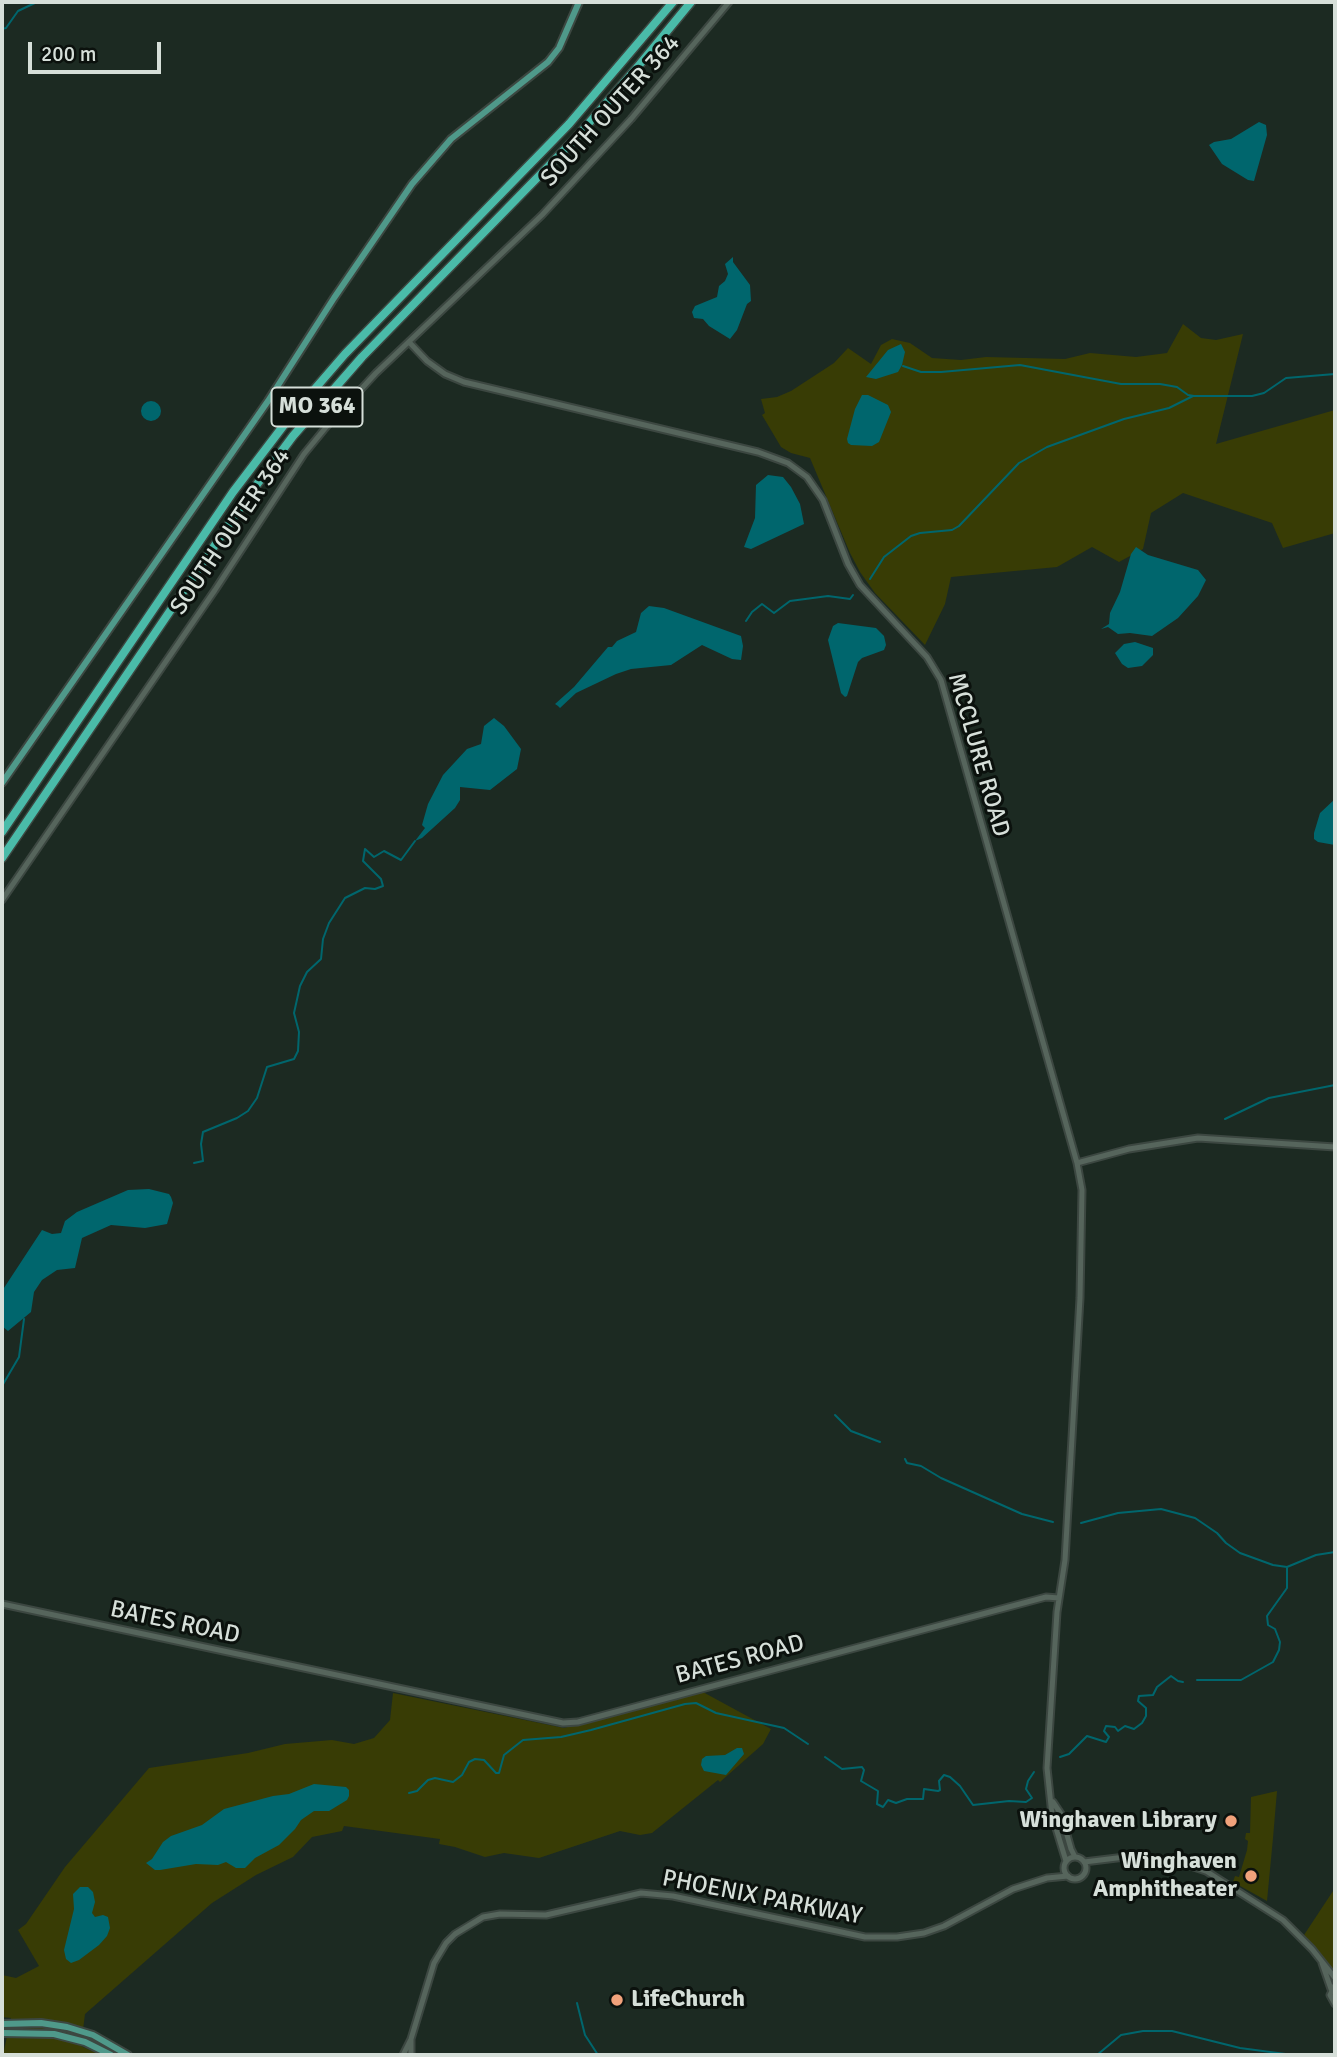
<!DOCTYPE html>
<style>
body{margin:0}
#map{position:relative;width:1337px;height:2057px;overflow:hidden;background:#1c2a22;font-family:Signika,sans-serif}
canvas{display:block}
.frame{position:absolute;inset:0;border:4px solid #d6dfd9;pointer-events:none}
.scale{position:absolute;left:28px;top:42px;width:133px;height:32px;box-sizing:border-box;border:4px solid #d6dfd9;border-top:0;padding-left:9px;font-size:21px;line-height:24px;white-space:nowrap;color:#d6dfd9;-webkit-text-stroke:5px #0b110d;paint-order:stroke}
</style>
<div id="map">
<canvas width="1337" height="2057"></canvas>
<div class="frame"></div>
<div class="scale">200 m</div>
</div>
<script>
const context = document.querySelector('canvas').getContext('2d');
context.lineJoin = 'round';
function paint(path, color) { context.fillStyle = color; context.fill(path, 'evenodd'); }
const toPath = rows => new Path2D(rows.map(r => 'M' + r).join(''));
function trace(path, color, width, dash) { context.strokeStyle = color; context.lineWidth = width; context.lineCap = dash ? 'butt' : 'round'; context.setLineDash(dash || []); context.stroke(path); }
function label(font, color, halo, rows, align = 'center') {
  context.font = font + ' Signika,sans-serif'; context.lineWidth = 6; context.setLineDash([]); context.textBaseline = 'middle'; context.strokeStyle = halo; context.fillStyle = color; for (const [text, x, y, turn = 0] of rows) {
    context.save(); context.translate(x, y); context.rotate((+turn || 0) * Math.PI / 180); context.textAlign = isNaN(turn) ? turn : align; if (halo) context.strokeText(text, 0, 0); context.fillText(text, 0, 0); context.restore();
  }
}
const green = toPath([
 [1183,324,1201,338,1216,340,1243,334,1216,444,1335,410,1335,533,1283,548,1272,523,1183,493,1151,513,1143,549,1119,562,1092,547,1057,567,951,577,945,604,925,645,875,593,860,572,850,553,810,458,791,453,781,447,762,415,765,413,761,399,777,397,791,391,834,363,848,348,871,364,881,345,892,339,910,343,932,358,961,360,986,357,1065,359,1090,353,1136,357,1167,353],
 [701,1691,771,1729,763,1744,720,1782,718,1780,652,1833,640,1835,620,1831,539,1858,504,1853,485,1857,455,1847,439,1844,440,1839,344,1826,342,1831,312,1837,293,1857,256,1875,212,1903,85,2014,81,2046,101,2055,3,2055,11,2018,2,2017,2,1975,16,1978,39,1966,18,1930,26,1924,65,1867,149,1768,248,1753,285,1744,332,1740,354,1744,374,1738,390,1720,393,1693,564,1728],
 [1277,1791,1273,1838,1267,1901,1233,1882,1235,1876,1239,1877,1247,1850,1248,1841,1245,1839,1246,1833,1250,1833,1251,1797],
 [1335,1888,1335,1974,1304,1935]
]);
const water = toPath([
 [1259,122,1266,125,1267,135,1254,181,1248,180,1222,164,1209,145,1214,142,1231,139],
 [733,257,733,262,750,285,751,301,747,304,737,330,730,339,709,326,703,319,694,318,692,312,695,306,717,297,719,286,725,281,728,274,725,264],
 [901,344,905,352,902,365,898,372,876,379,866,377,888,350],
 [862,395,868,395,888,405,891,412,879,442,872,446,851,445,848,443,847,439,855,409],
 '141 411a10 10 0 1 1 20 0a10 10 0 1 1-20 0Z',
 [768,475,783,477,791,487,800,504,804,524,751,549,744,547,755,518,756,485],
 [1136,547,1148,555,1198,570,1206,580,1198,596,1178,618,1152,636,1130,633,1118,634,1108,627,1101,629,1109,624,1110,613,1120,592,1131,554],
 [649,606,664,608,741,636,743,646,741,660,732,659,702,645,671,665,631,669,616,674,576,693,560,708,558,706,555,704,574,687,608,647,612,647,617,641,636,632,641,613],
 [838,623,876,628,884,636,886,645,884,650,862,658,858,662,847,696,845,697,841,693,828,640,833,626],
 [1135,642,1153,648,1153,655,1142,666,1128,668,1122,664,1115,653,1124,644],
 [494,718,504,726,521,749,517,769,490,790,460,787,460,800,455,808,422,838,415,841,425,828,422,825,428,804,443,775,467,749,481,744,484,726],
 [1335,799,1335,845,1318,842,1314,839,1314,833,1320,813],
 [149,1189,169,1194,171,1197,173,1203,167,1224,145,1228,111,1225,82,1238,75,1268,57,1270,42,1280,34,1292,31,1312,8,1331,2,1326,2,1291,42,1230,52,1234,61,1233,65,1221,77,1212,128,1190],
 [737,1748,742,1748,744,1754,726,1775,704,1771,701,1765,702,1759,706,1756,725,1755],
 [314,1784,346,1787,349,1790,349,1796,347,1800,329,1811,314,1811,301,1820,295,1829,279,1845,255,1858,245,1868,236,1868,226,1862,218,1865,196,1864,160,1870,155,1870,146,1863,152,1859,163,1842,171,1836,202,1825,224,1809,273,1796,289,1794],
 [80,1887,88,1887,93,1892,95,1902,92,1913,95,1917,103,1915,108,1917,110,1928,107,1936,99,1945,79,1960,71,1963,66,1959,64,1950,74,1909,73,1894]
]);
const stream = toPath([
 [2,29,6,28,18,11,37,2],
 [903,366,921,372,941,372,1020,365,1121,384,1160,384,1177,387,1188,395,1194,396,1252,396,1264,393,1286,378,1335,374],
 [870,579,884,557,911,536,920,533,952,530,959,526,1019,463,1047,447,1124,419,1169,408,1193,396],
 [746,621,752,612,762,604,774,613,790,601,828,596,850,599,853,595],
 [1225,1119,1269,1098,1335,1085],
 [194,1163,203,1161,201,1144,203,1132,237,1118,248,1111,257,1098,267,1067,294,1059,298,1051,299,1032,294,1013,300,986,307,972,321,959,323,939,329,923,345,898,365,888,375,889,383,886,381,879,363,861,365,849,374,857,384,851,401,860,415,841],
 [2,1386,19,1357,24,1319],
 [835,1415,851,1431,880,1442],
 [905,1459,907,1463,921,1466,941,1478,1022,1514,1053,1522],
 [1081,1523,1118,1513,1161,1509,1195,1518,1217,1533,1226,1543,1240,1553,1273,1565,1287,1567,1316,1555,1335,1552],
 [1197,1680,1241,1680,1273,1662,1279,1650,1280,1642,1275,1629,1268,1625,1267,1616,1287,1588,1287,1568],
 [825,1757,842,1769,862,1767,864,1770,861,1781,878,1791,877,1804,883,1807,888,1800,896,1803,907,1799,923,1799,924,1789,938,1791,940,1790,939,1781,944,1775,950,1777,960,1786,973,1805,1009,1801,1026,1802,1032,1798,1026,1789,1028,1781,1034,1772],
 [1060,1757,1069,1754,1087,1736,1106,1742,1109,1737,1104,1731,1106,1726,1115,1727,1118,1731,1125,1726,1134,1729,1142,1723,1146,1716,1146,1708,1138,1701,1139,1696,1153,1695,1157,1687,1171,1676,1178,1681,1183,1682],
 [409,1793,417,1791,428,1780,435,1778,453,1782,462,1775,469,1762,475,1759,484,1760,496,1773,499,1773,504,1755,523,1740,561,1737,591,1730,685,1704,696,1703,716,1713,784,1728,808,1744],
 [577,2003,585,2035,598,2055],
 [1019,2055,1043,2055],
 [1097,2055,1121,2035,1143,2031,1172,2031,1240,2048,1293,2055]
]);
const minor = toPath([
 [409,342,427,361,445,374,464,382,758,452,788,463,807,477,823,500,848,564,860,585,927,657,941,680,1077,1163,1082,1190,1080,1298,1065,1560,1057,1612,1047,1768,1052,1815,1066,1861],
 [2,900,215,590,304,454,327,426,376,373,542,215,631,119,729,2],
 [1077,1163,1129,1149,1198,1138,1335,1147],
 [2,1604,563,1723,578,1722,1046,1597,1059,1598],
 [1053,1802,1061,1814,1071,1849,1075,1857],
 '1064 1868a11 11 0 1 1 22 0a11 11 0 1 1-22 0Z',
 [1084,1862,1125,1857,1172,1860,1206,1871,1283,1920,1312,1949,1335,1978],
 [1322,1963,1331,1989],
 [1335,1985,1330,1995,1335,2004],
 [403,2055,411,2039,434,1963,446,1943,455,1934,483,1917,500,1914,546,1915,641,1893,673,1896,865,1937,897,1937,924,1933,944,1926,1013,1889,1047,1878,1068,1876],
 [411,2055,411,2040]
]);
const major = toPath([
 [2,783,268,401,334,298,412,184,451,139,548,62,559,48,579,2],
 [2,2024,41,2023,67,2027,93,2035,128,2055],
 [2,2033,54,2034,85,2042,111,2055]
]);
const highway = toPath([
 [2,832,233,492,287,421,345,354,569,124,673,2],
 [2,858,249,495,293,436,362,357,576,138,640,64,691,2]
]);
const markers = [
 [1231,1821,7,"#f1a27b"],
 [1251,1876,7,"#f1a27b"],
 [617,2000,7,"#f1a27b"]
];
const shields = [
 [317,407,91]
];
const shieldNames = [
 ["MO 364",317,407]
];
const streetNames = [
 ["SOUTH OUTER 364",611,111,-48],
 ["SOUTH OUTER 364",231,532,-56],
 ["MCCLURE ROAD",978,755,74],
 ["BATES ROAD",175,1623,12],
 ["BATES ROAD",740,1660,-15],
 ["PHOENIX PARKWAY",762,1898,11]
];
const poiNames = [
 ["Winghaven Library",1217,1821],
 ["Winghaven",1237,1862],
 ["Amphitheater",1237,1890],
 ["LifeChurch",631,2000,"left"]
];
paint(green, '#383c05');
paint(water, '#00666d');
trace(stream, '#00666d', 2);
trace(minor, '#3c4741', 9);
trace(major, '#3c4741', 10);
trace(highway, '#3c4741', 11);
trace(minor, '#56655c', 5);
trace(major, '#4f998a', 6);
trace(highway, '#4abba9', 8);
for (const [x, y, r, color] of markers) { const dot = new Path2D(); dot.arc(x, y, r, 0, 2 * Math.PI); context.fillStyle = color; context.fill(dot); trace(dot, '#0b110d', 2.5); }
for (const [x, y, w] of shields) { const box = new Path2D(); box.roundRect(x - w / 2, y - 19.5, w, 39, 5); context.fillStyle = '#0b110d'; context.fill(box); trace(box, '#d6dfd9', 2); }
label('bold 23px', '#d6dfd9', null, shieldNames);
label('24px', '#d6dfd9', '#0b110d', streetNames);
label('bold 24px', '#d6dfd9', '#0b110d', poiNames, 'right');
</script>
